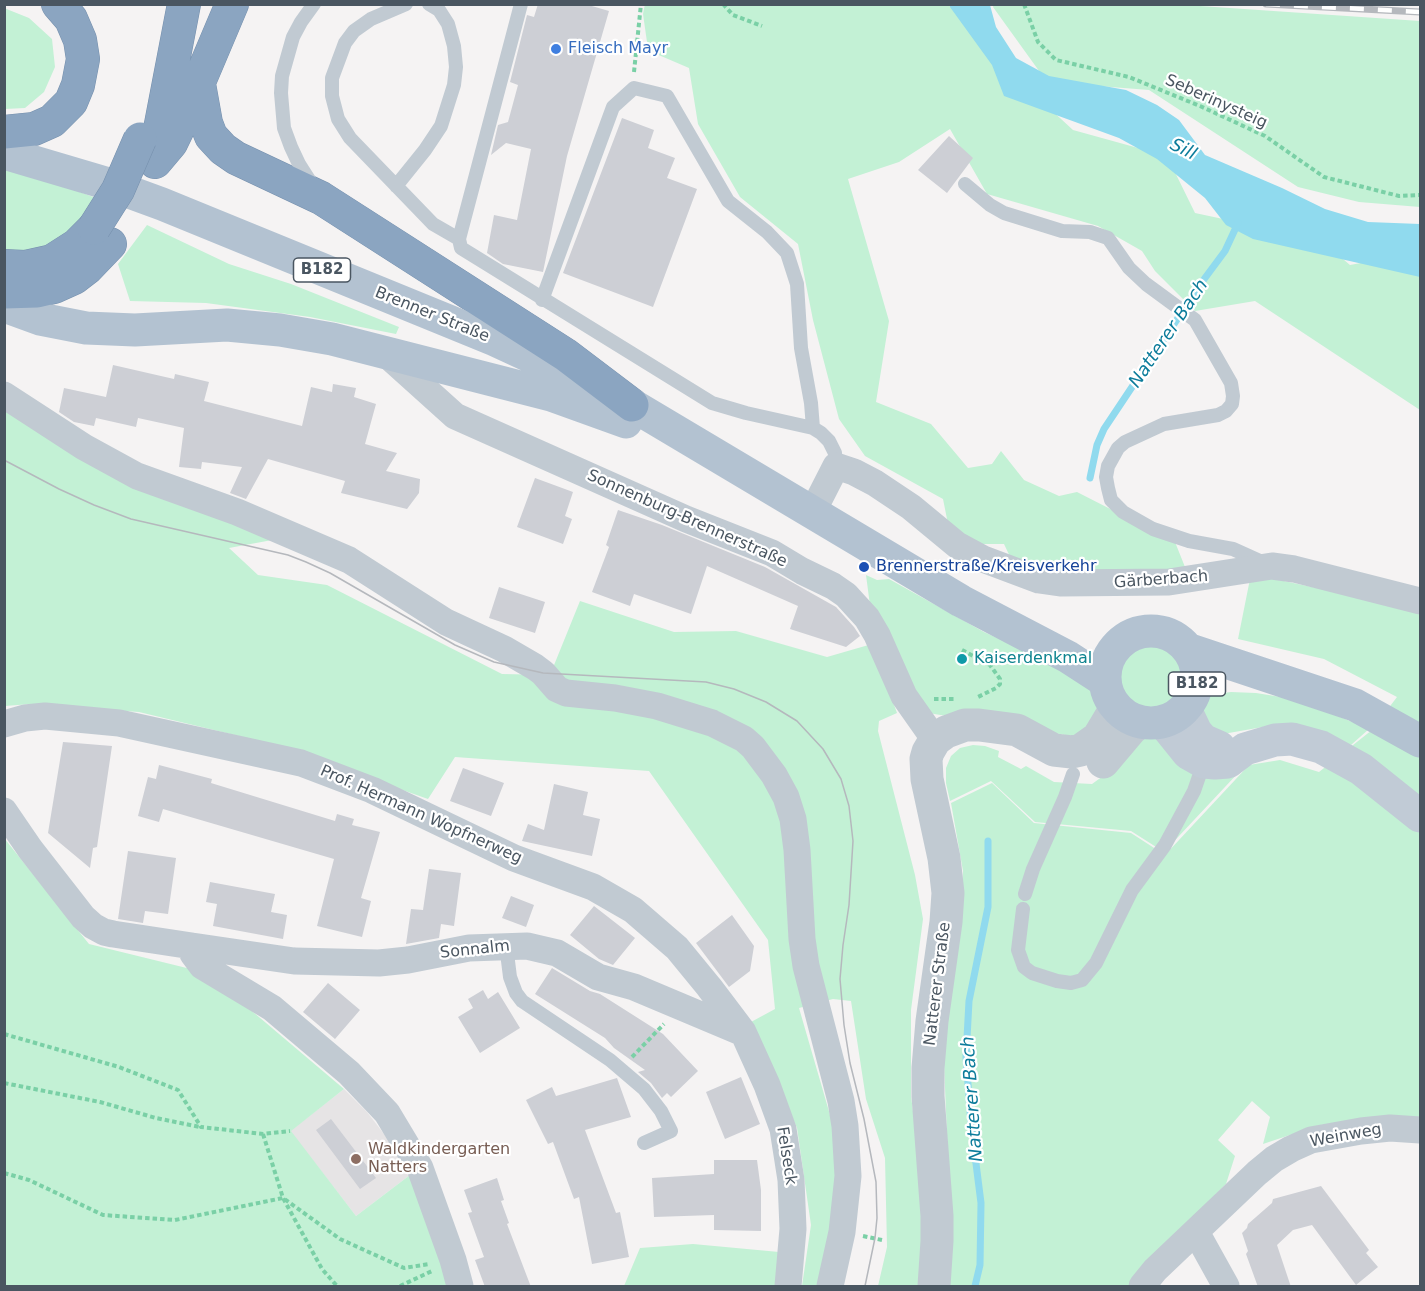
<!DOCTYPE html>
<meta charset="utf-8">
<style>
body{margin:0}
#map{position:relative;width:1425px;height:1291px;overflow:hidden;background:#f5f3f3;font-family:"DejaVu Sans",sans-serif}
canvas{display:block}
.frame{position:absolute;inset:0;border:6px solid #4a5661;pointer-events:none}
</style>
<div id="map">
<canvas width="1425" height="1291"></canvas>
<div class="frame"></div>
</div>
<script>
const context = document.querySelector('canvas').getContext('2d');
context.lineJoin = 'round';
function paint(path, color) { context.fillStyle = color; context.fill(path, 'evenodd'); }
const toPath = rows => new Path2D(rows.map(r => 'M' + r).join(''));
function trace(path, color, width, dash) { context.strokeStyle = color; context.lineWidth = width; context.lineCap = dash ? 'butt' : 'round'; context.setLineDash(dash || []); context.stroke(path); }
function label(font, color, halo, rows, align = 'center') {
  context.font = font + ' "DejaVu Sans",sans-serif'; context.lineWidth = 4.5; context.setLineDash([]); context.textBaseline = 'middle'; context.strokeStyle = halo; context.fillStyle = color; for (const [text, x, y, turn = 0] of rows) {
    context.save(); context.translate(x, y); context.rotate((+turn || 0) * Math.PI / 180); context.textAlign = isNaN(turn) ? turn : align; if (halo) context.strokeText(text, 0, 0); context.fillText(text, 0, 0); context.restore();
  }
}
const education = toPath([
 [344,1089,367,1112,391,1143,410,1175,356,1216,290,1131]
]);
const green = toPath([
 [645,4,966,5,997,60,1073,130,1167,156,1195,213,1256,226,1296,219,1350,265,1393,257,1420,274,1420,410,1255,301,1195,311,1155,271,1142,251,1098,226,987,194,950,129,899,162,848,179,889,321,876,402,931,424,968,468,992,464,1001,451,1024,480,1059,496,1077,492,1175,542,1187,572,1144,575,1046,568,1012,561,1004,544,980,544,948,524,943,499,865,456,839,419,813,320,798,244,740,197,698,124,689,68,654,53,647,42,643,14],
 [994,4,1171,4,1420,21,1420,207,1359,202,1298,187,1149,90,1047,82,993,7],
 [4,8,29,18,52,39,55,67,44,92,25,108,5,109],
 [4,164,96,198,70,234,47,249,5,254],
 [147,225,229,264,291,284,399,327,396,334,310,317,206,303,130,301,118,264],
 [4,403,283,538,229,548,258,575,327,585,502,674,550,675,580,601,674,632,736,631,827,657,872,644,897,713,879,721,878,731,915,875,923,919,911,1010,911,1096,923,1188,920,1286,878,1286,887,1247,885,1158,866,1099,851,1001,833,999,799,1008,837,1139,834,1227,822,1286,802,1286,811,1225,797,1128,751,1022,775,1009,768,940,649,771,455,757,428,799,272,744,139,712,31,704,5,706],
 [1251,574,1420,610,1420,1119,1320,1125,1263,1144,1270,1117,1252,1101,1218,1140,1235,1156,1226,1184,1161,1248,1130,1286,947,1286,948,1159,943,1040,959,937,963,871,951,803,992,783,1034,823,1131,833,1165,855,1249,765,1280,760,1319,772,1372,730,1397,697,1324,659,1238,639],
 [866,575,877,580,889,579,984,632,1076,673,1097,691,1100,702,1099,713,1078,737,928,713,871,613],
 '1118 676a35 35 0 1 1 70 0a35 35 0 1 1-70 0Z',
 [1231,692,1256,693,1281,697,1319,708,1369,729,1351,745,1280,724,1223,734,1215,732,1201,711,1203,704,1208,697,1216,694],
 [1146,738,1154,738,1240,771,1164,852,1131,831,1035,822,991,781,950,801,946,783,946,768,951,756,960,748,973,745,985,746,999,751,998,757,1021,769,1026,766,1054,782,1092,784,1110,771,1131,744],
 [4,838,89,944,207,973,344,1089,291,1131,356,1216,410,1175,450,1286,5,1286],
 [693,1244,779,1252,775,1286,624,1286,640,1248]
]);
const water = toPath([
 [950,5,990,5,996,27,1016,58,1049,76,1126,90,1157,105,1179,120,1205,155,1282,188,1325,209,1368,222,1420,224,1420,277,1253,239,1226,225,1205,198,1157,159,1119,138,1004,96,992,65,950,7]
]);
const stream = toPath([
 [1090,478,1097,445,1104,429,1202,282,1225,251,1238,223],
 [975,1286,980,1265,981,1203,971,1124,966,1057,969,1001,988,907,988,841]
]);
const building = toPath([
 [538,4,585,4,609,11,567,156,543,272,503,264,487,253,494,215,517,220,531,149,506,143,491,155,498,125,508,122,518,85,510,82,527,15,534,17],
 [622,118,654,130,648,148,675,158,667,178,697,189,653,307,563,273],
 [949,136,973,158,947,193,918,170],
 [113,365,174,379,175,374,209,382,204,401,302,426,311,387,332,392,333,384,356,388,354,397,376,404,365,444,397,453,386,471,420,479,419,493,407,509,341,493,345,481,268,459,246,499,230,493,242,467,202,462,201,469,179,467,184,428,138,418,136,427,96,418,94,426,74,422,59,412,64,388,106,397],
 [535,478,573,492,565,516,572,519,563,544,517,527],
 [618,510,662,525,765,567,836,607,854,627,860,636,846,647,790,629,798,606,707,566,691,614,634,594,630,606,592,592,609,547,606,545],
 [499,587,545,602,535,633,489,618],
 [63,742,112,746,97,847,93,848,90,868,48,833],
 [159,765,212,779,211,783,335,821,337,814,354,819,352,825,380,832,361,898,371,901,362,937,317,926,334,859,163,809,159,822,138,816,148,777,156,779],
 [463,768,504,783,491,816,450,801],
 [554,784,588,792,583,815,600,819,592,856,522,841,528,824,544,830],
 [128,851,176,858,168,914,145,911,143,923,118,919],
 [429,869,461,873,454,926,441,924,439,938,406,944,411,909,423,910],
 [210,882,275,894,271,912,287,915,283,939,213,926,217,904,206,902],
 [511,896,534,905,526,927,502,918],
 [594,906,635,938,613,965,599,959,570,935],
 [732,915,754,946,750,971,729,987,696,943],
 [552,968,590,991,600,994,663,1034,698,1071,671,1097,667,1093,662,1098,651,1083,638,1072,645,1070,614,1048,605,1038,535,994],
 [328,983,360,1010,335,1039,303,1012],
 [483,990,488,999,498,992,520,1028,480,1053,458,1017,473,1008,468,999],
 [741,1077,760,1124,725,1139,706,1092],
 [617,1078,631,1117,585,1130,616,1213,620,1212,629,1257,592,1264,579,1197,574,1199,553,1142,548,1144,526,1100,552,1087,556,1096],
 [331,1119,376,1178,360,1189,316,1130],
 [714,1160,757,1160,761,1190,761,1231,714,1230,714,1215,654,1217,652,1178,714,1174],
 [497,1178,504,1200,501,1201,509,1223,507,1224,531,1287,485,1287,475,1260,484,1257,468,1213,472,1212,464,1190],
 [1321,1186,1369,1250,1366,1253,1378,1267,1356,1285,1312,1225,1293,1230,1277,1245,1291,1287,1258,1287,1246,1254,1248,1251,1242,1233,1247,1228,1248,1224,1272,1203,1273,1199]
]);
const path = toPath([
 [723,4,733,15,762,26],
 [1024,4,1038,42,1056,60,1129,77,1200,106,1265,136,1324,177,1399,196,1420,195],
 [634,72,641,4],
 [962,650,990,665,1000,679,1000,684,996,688,978,697],
 [934,699,956,699],
 [4,1034,119,1067,178,1090,201,1127,263,1134,290,1131],
 [632,1057,664,1024],
 [4,1083,100,1102,156,1118,200,1127],
 [263,1134,283,1198,322,1269,337,1286],
 [4,1173,29,1180,103,1215,175,1220,283,1198,340,1239,404,1268,429,1264],
 [863,1236,882,1240],
 [400,1286,432,1271]
]);
const service = toPath([
 [406,4,371,19,354,31,345,43,332,78,332,96,338,119,350,138,433,224,459,239],
 [521,4,459,239,461,248,712,403,746,413,813,428,821,433,829,441,835,453,836,466],
 [965,184,990,205,1004,213,1062,231,1090,232,1108,238,1129,268,1146,284,1195,320,1231,383,1233,396,1232,404,1226,411,1218,415,1164,424,1125,442,1118,448,1108,466,1106,477,1108,488,1111,500,1123,512,1153,529,1189,541,1233,549,1264,563],
 [313,186,299,164,291,147,284,128,281,93,282,76,293,37,301,22,314,4],
 [396,186,425,150,441,126,454,85,456,67,454,46,448,24,439,10,429,4],
 [542,300,613,107,634,88,667,96,728,201,767,232,787,253,797,284,801,348,811,403,813,428],
 [1025,894,1033,869,1065,797,1073,774],
 [1023,909,1018,950,1024,967,1032,973,1057,981,1071,983,1082,980,1096,963,1132,890,1165,845,1194,791,1204,762],
 [506,945,510,977,516,993,522,1001,610,1060,644,1089,661,1111,671,1131,644,1143]
]);
const minor = toPath([
 [385,353,455,416,686,519,772,553,802,571,833,586,846,595,867,618,877,635,904,696,935,740],
 [4,395,84,447,137,476,237,512,349,560,446,622,504,649,535,667,543,673,557,689,566,693,615,698,657,706,712,723,744,739,753,747,774,775,786,797,793,819,797,850,802,939,806,966,841,1101,845,1126,848,1176,842,1232,830,1286],
 [812,513,836,466,854,472,875,483,911,507,957,545,983,559,1039,580,1060,583,1169,582,1272,566,1294,569,1420,601],
 [4,724,25,718,45,716,119,723,301,763,372,790,514,858,593,887,633,910,677,948,709,987,743,1032,767,1085,783,1129,791,1180,793,1229,788,1286],
 [4,811,30,849,83,917,93,926,104,932,113,934,192,946],
 [1196,1232,1226,1286],
 [460,1286,453,1260,420,1168,387,1113,349,1073,272,1008,202,966,193,954,192,946,294,961,379,963,408,960,469,948,527,946,557,953,598,977,634,987,741,1032],
 [1142,1286,1155,1270,1257,1173,1274,1159,1291,1149,1311,1140,1361,1131,1390,1128,1420,1130]
]);
const tertiary = toPath([
 [1103,762,1130,730,1139,722],
 [934,1286,937,1241,937,1216,928,1096,928,1068,932,1021,946,922,948,893,944,858,927,779,926,759,928,752,935,740,946,732,965,725,979,725,1017,730,1054,750,1072,752,1081,750,1098,738,1116,708]
]);
const secondary = toPath([
 [1185,709,1196,732,1203,740,1219,747],
 [1163,722,1188,753,1204,762,1215,763,1228,762,1245,749,1275,740,1292,739,1321,747,1361,769,1420,816]
]);
const primary = toPath([
 [4,153,102,182,162,204,495,340,575,377,632,405,961,601,1068,657,1105,681],
 [4,306,40,319,86,328,135,330,227,325,280,330,332,339,551,395,626,422],
 '1105 677a46 46 0 1 1 92 0a46 46 0 1 1-92 0Z',
 [1190,650,1355,705,1420,741]
]);
const motorway = toPath([
 [199,84,206,123,211,136,223,149,236,158,321,198,566,355,632,405],
 [4,132,34,129,52,121,71,102,78,85,83,59,80,40,71,19,58,4],
 [156,150,184,4],
 [155,162,171,143,188,108,232,4],
 [4,266,25,267,52,261,77,245,94,228],
 [4,292,37,291,54,287,74,278,87,268,110,244]
]);
const tram = toPath([
 [4,460,59,489,94,505,131,519,288,555,306,562,330,573,455,645,494,662,543,673,706,682,734,689,766,702,797,721,823,749,841,779,849,806,853,841,849,905,843,945,840,979,844,1025,850,1063,864,1119,876,1182,877,1218,875,1238,865,1286]
]);
const rail = toPath([
 [1266,4,1420,12]
]);
const motorwayBridge = toPath([
 [94,228,118,190,140,139]
]);
const markers = [
 [556,49,6,"#3f7fe0"],
 [864,567,6,"#1a4fb4"],
 [962,659,6,"#0f9aa8"],
 [356,1159,6,"#8d6e63"]
];
const shields = [
 [322,270,57],
 [1197,684,57]
];
const shieldNames = [
 ["B182",322,270],
 ["B182",1197,684]
];
const shopNames = [
 ["Fleisch Mayr",568,49]
];
const streetNames = [
 ["Seberinysteig",1216,102,24],
 ["Brenner Straße",432,315,22],
 ["Sonnenburg-Brennerstraße",687,519,24],
 ["Gärberbach",1161,580,-4],
 ["Prof. Hermann Wopfnerweg",421,815,24],
 ["Sonnalm",475,950,-6],
 ["Natterer Straße",938,984,-83],
 ["Weinweg",1346,1136,-10],
 ["Felseck",786,1156,81]
];
const transitNames = [
 ["Brennerstraße/Kreisverkehr",876,567]
];
const cultureNames = [
 ["Kaiserdenkmal",974,659]
];
const educationNames = [
 ["Waldkindergarten",368,1150],
 ["Natters",368,1168]
];
const waterNames = [
 ["Sill",1183,150,27],
 ["Natterer Bach",1169,334,-56],
 ["Natterer Bach",973,1099,-94]
];
paint(education, '#e6e4e5');
paint(green, '#c3f1d5');
paint(water, '#90daee');
trace(stream, '#90daee', 7);
paint(building, '#cdcfd5');
trace(motorway, '#7690ad', 34);
trace(path, '#7ad0a6', 4, [4.5, 3]);
trace(service, '#c1cad2', 14);
trace(minor, '#c1cad2', 27);
trace(tertiary, '#c1cad2', 33);
trace(secondary, '#c1cbd6', 33);
trace(primary, '#b3c2d1', 33);
trace(motorway, '#8ba5c1', 33);
trace(tram, '#b5b8bd', 1.5);
trace(rail, '#b5b8bd', 7);
trace(rail, '#fff', 4.5, [14]);
trace(motorwayBridge, '#7690ad', 34, []);
trace(motorwayBridge, '#8ba5c1', 33);
for (const [x, y, r, color] of markers) { const dot = new Path2D(); dot.arc(x, y, r, 0, 2 * Math.PI); context.fillStyle = color; context.fill(dot); trace(dot, '#fff', 2); }
for (const [x, y, w] of shields) { const box = new Path2D(); box.roundRect(x - w / 2, y - 12, w, 24, 4.5); context.fillStyle = '#fff'; context.fill(box); trace(box, '#4a5661', 1.5); }
label('bold 15px', '#4a5661', null, shieldNames);
label('16px', '#366cbe', '#fff', shopNames, 'left');
label('16px', '#4a5661', '#fff', streetNames);
label('16px', '#164399', '#fff', transitNames, 'left');
label('16px', '#0d838f', '#fff', cultureNames, 'left');
label('16px', '#785e54', '#fff', educationNames, 'left');
label('italic 18px', '#0c7c9b', '#fff', waterNames);
</script>
